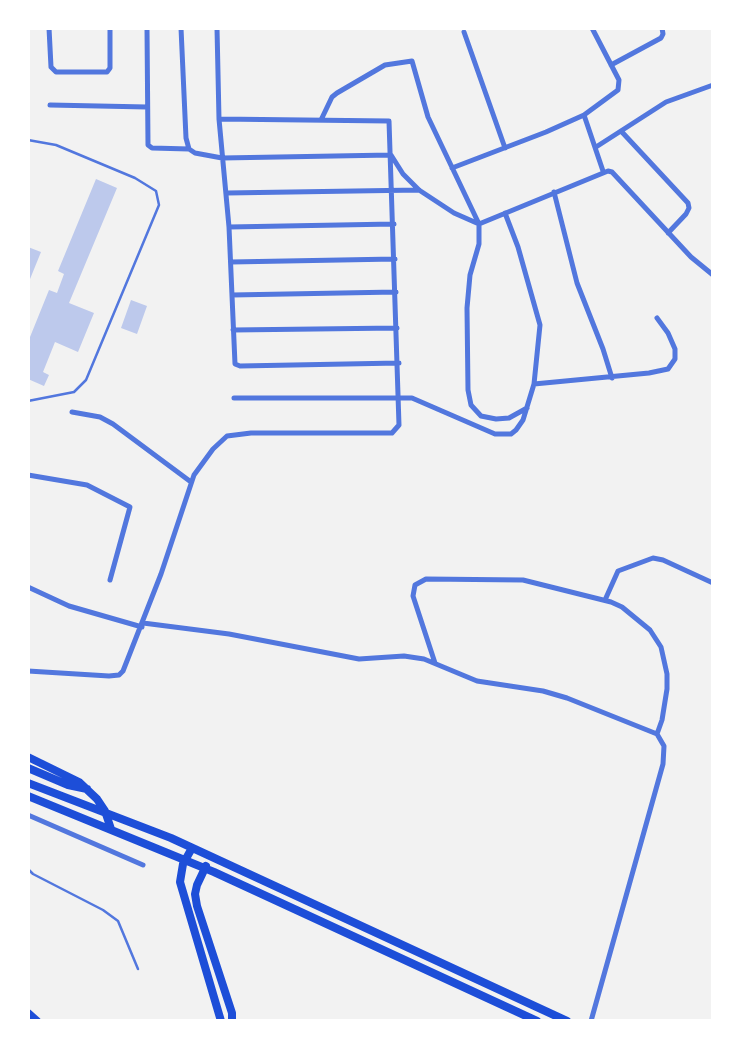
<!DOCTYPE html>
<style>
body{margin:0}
#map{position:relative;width:741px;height:1049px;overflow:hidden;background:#f2f2f2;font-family:"Noto Sans",sans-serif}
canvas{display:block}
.frame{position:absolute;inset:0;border:30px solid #fff;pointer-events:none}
</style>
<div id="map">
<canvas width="741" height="1049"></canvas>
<div class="frame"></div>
</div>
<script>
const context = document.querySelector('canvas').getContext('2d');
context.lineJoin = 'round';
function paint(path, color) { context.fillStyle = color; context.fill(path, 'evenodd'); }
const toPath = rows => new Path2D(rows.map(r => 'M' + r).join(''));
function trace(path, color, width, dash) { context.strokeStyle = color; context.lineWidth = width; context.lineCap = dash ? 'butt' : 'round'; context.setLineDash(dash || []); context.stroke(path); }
const building = toPath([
 [96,179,117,188,69,303,94,313,78,352,55,342,43,372,49,375,44,386,28,379,28,342,49,290,57,293,64,274,58,271],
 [28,247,41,252,28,284],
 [131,300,147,306,137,334,121,328]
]);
const service = toPath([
 [28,140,56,145,135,178,156,191,159,205,86,380,74,392,28,401],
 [28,869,33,874,103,910,118,921,138,969]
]);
const minor = toPath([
 [49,28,51,67,56,72,107,72,110,68,110,28],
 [147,28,148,145,152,148,189,149],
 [181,28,186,138,189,149,195,153,222,158,391,155,403,174,419,190,454,213,479,224,608,171,612,172,691,257,713,275],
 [217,28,219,119,229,227,235,364,240,366,399,363],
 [464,32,505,148],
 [611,65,661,38,663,34,662,28],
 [50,105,147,107],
 [584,115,603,171],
 [321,120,332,97,337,93,385,65,412,61,428,117,479,224,479,244,470,275,467,308,468,390,471,405,481,416,496,419,509,418,527,408],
 [621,131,688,203,689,208,686,214,668,233],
 [596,147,666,102,713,85],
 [452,168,546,132,584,115,618,90,619,80,592,28],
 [554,192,577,283,603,349,612,378],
 [227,193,419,190],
 [229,227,394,224],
 [231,262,395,259],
 [232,295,396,292],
 [233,330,397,328],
 [534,384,649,373,668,369,675,359,675,349,668,333,657,318],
 [234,398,412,398,495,434,511,434,516,430,523,420,534,384,540,325,518,247,505,213],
 [72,412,100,417,113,424,191,482],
 [28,475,87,485,130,507,110,580],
 [28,587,69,606,142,627],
 [605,600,618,571,653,558,663,560,713,583],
 [143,623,229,634,359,659,404,656,424,659,477,681,543,691,567,698,657,734,664,746,663,764,591,1021],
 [435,663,413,596,415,585,426,579,523,580,611,602,622,607,650,630,661,647,667,674,667,689,662,720,657,734],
 [28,671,109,676,119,675,123,671,161,574,194,475,213,449,227,436,251,433,392,433,399,425,389,121,219,119],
 [28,815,143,865]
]);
const primary = toPath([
 [28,757,79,782,97,799,105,811,111,829],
 [28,768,68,785,87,789],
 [28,783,171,838,567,1021],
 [28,796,214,872,537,1021],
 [192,848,183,864,180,882,221,1021],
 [206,866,197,885,195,894,197,906,232,1013,232,1021],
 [28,1013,37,1021]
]);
paint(building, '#bdc9ec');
trace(service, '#5277de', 2.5);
trace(minor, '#5277de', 5);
trace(primary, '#1d4ed8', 8);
</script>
